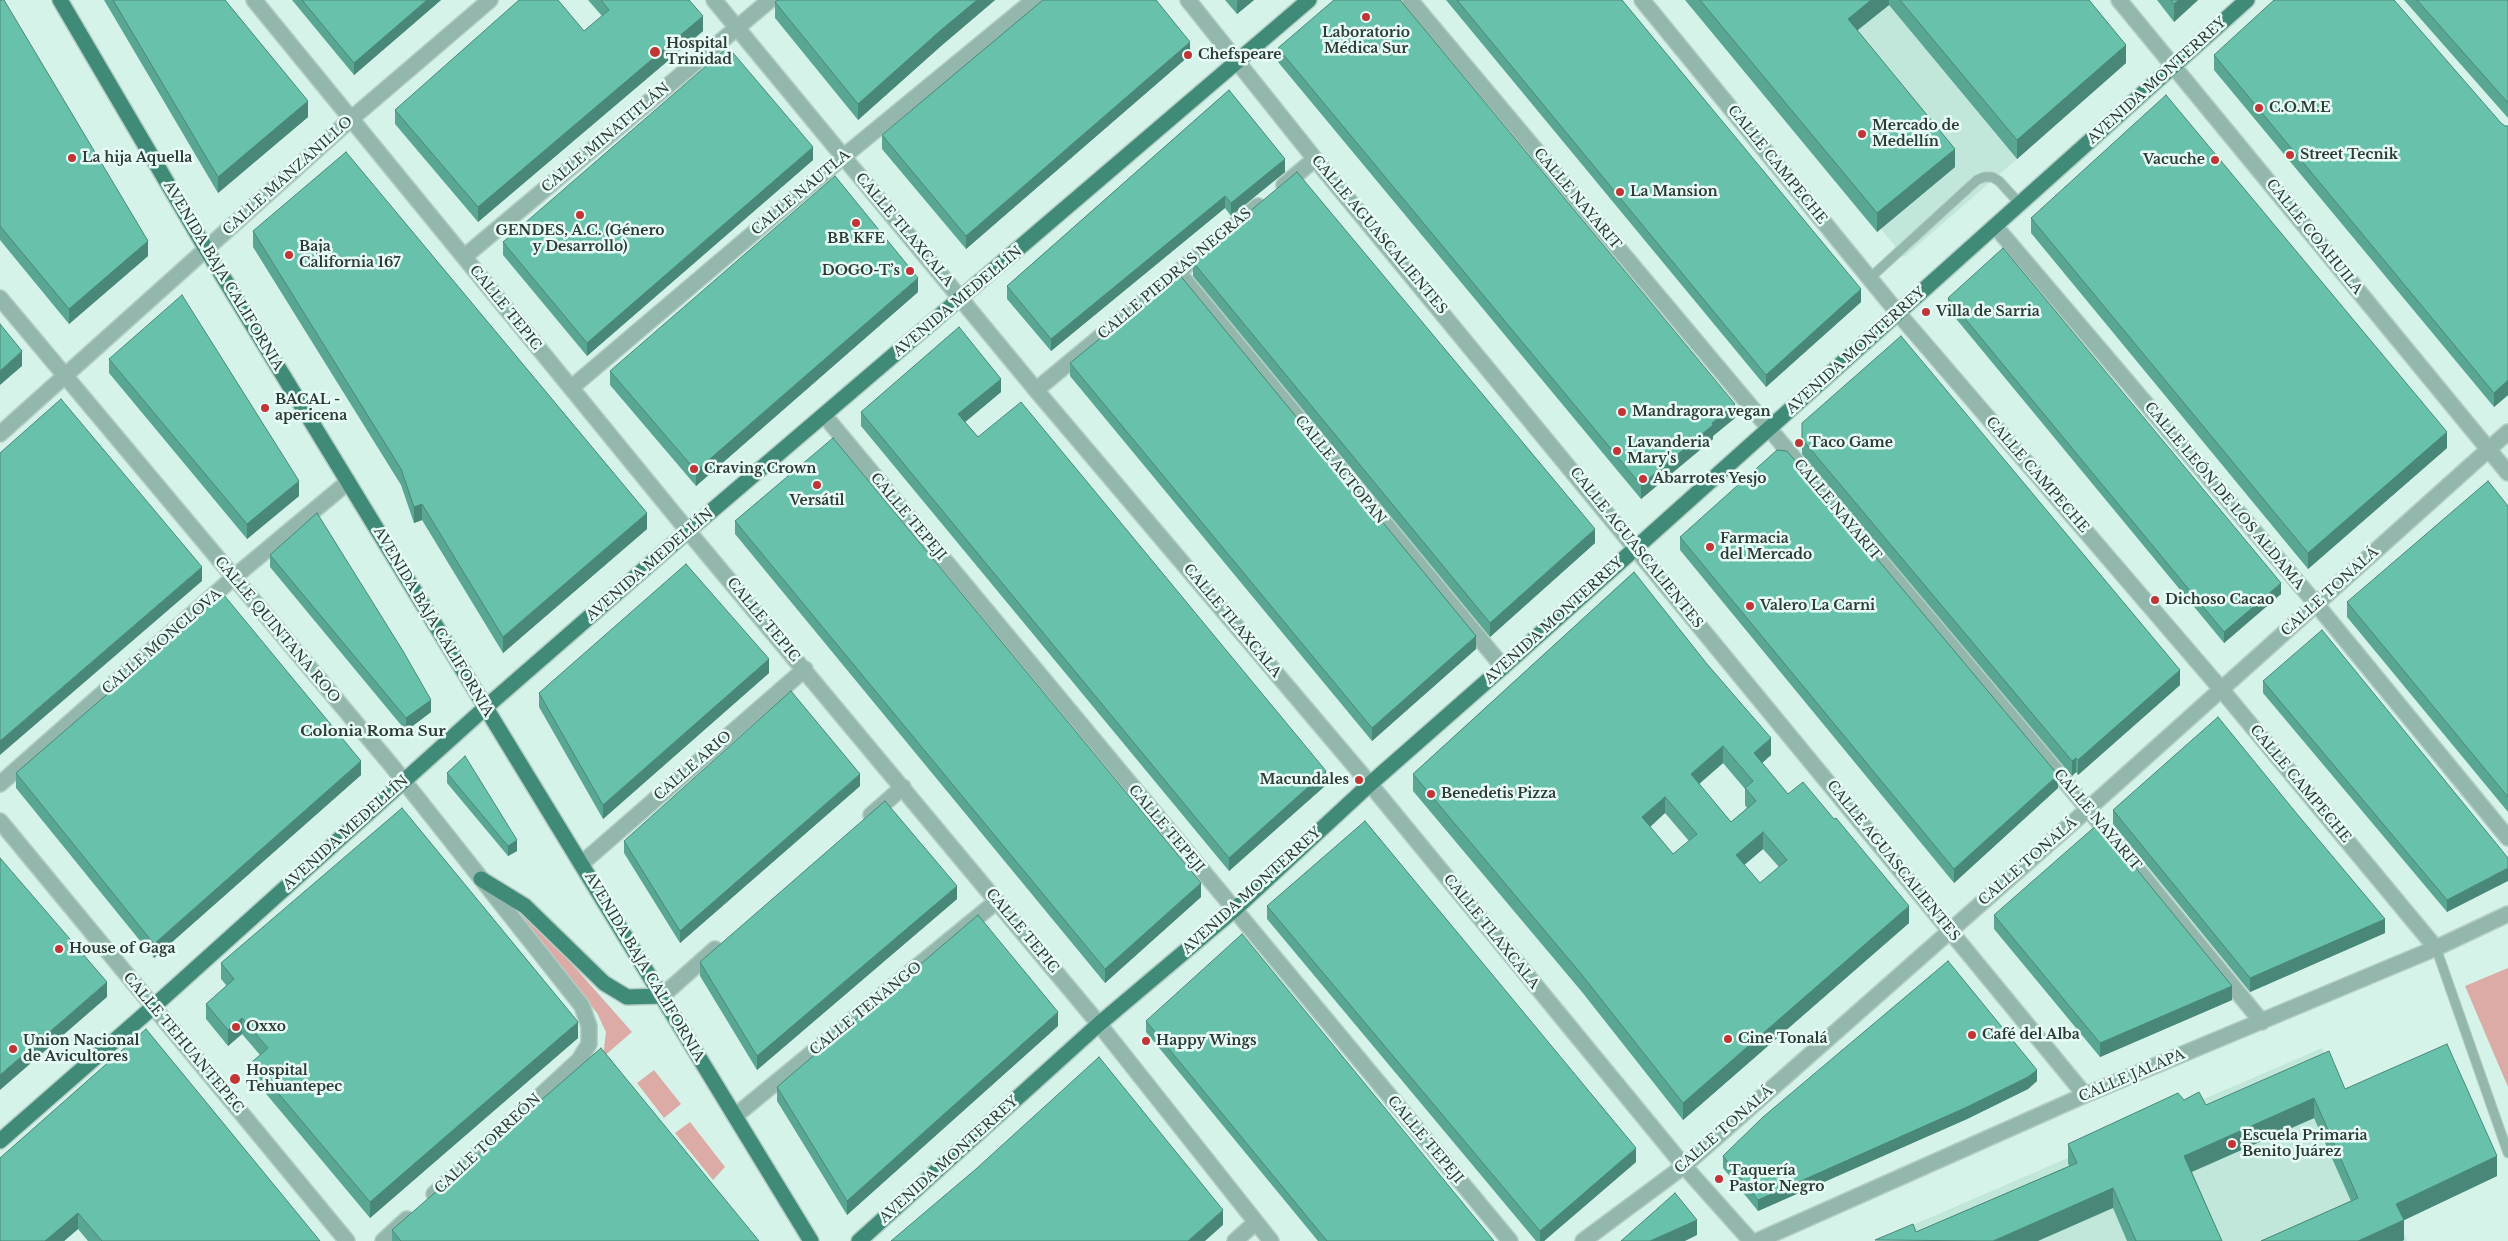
<!DOCTYPE html>
<meta charset="utf-8">
<style>
body{margin:0}
canvas{display:block;background:#d5f3e9}
</style>
<canvas width="2508" height="1241"></canvas>
<script>
const context = document.querySelector('canvas').getContext('2d');
context.lineJoin = 'round';
function paint(path, color) { context.fillStyle = color; context.fill(path, 'evenodd'); }
const toPath = rows => new Path2D(rows.map(r => 'M' + r).join(''));
function trace(path, color, width, dash) { context.strokeStyle = color; context.lineWidth = width; context.lineCap = dash ? 'butt' : 'round'; context.setLineDash(dash || []); context.stroke(path); }
function label(font, color, halo, rows, align = 'center') {
  context.font = font + ' "Libre Baskerville",serif'; context.lineWidth = 5; context.setLineDash([]); context.textBaseline = 'middle'; context.strokeStyle = halo; context.fillStyle = color; for (const [text, x, y, turn = 0] of rows) {
    context.save(); context.translate(x, y); context.rotate((+turn || 0) * Math.PI / 180); context.textAlign = isNaN(turn) ? turn : align; if (halo) context.strokeText(text, 0, 0); context.fillText(text, 0, 0); context.restore();
  }
}
const built = toPath([
 [1692,0,1885,0,2017,159,1904,257],
 [2322,1048,2407,1241,1876,1241]
]);
const green = toPath([
 [492,884,533,920,632,1032,603,1057,606,1032,597,1013],
 [2508,968,2508,1087,2465,986],
 [654,1070,681,1104,664,1118,637,1083],
 [690,1122,725,1167,713,1180,675,1133]
]);
const lane = toPath([
 [1870,278,1977,180,1984,177,1992,177,1999,181,2020,204],
 [2436,948,2508,1153]
]);
const street = toPath([
 [254,0,688,531,1099,1024,1271,1241],
 [714,0,1036,390,1370,784,1684,1166,1751,1241],
 [1188,0,1315,159,2085,1095],
 [1410,0,2088,809,2262,1022],
 [1642,0,1898,313,2221,689,2436,948],
 [2119,0,2508,473],
 [1284,185,1315,159],
 [1995,226,2317,605,2508,838],
 [464,257,770,0],
 [1178,272,1503,667],
 [0,298,392,766,582,1006,589,1026,589,1044,579,1060,434,1194],
 [571,388,843,157,1034,0],
 [1036,390,1258,206],
 [824,415,1510,1241],
 [0,434,351,119,490,0],
 [0,784,233,578,348,482],
 [871,815,903,787],
 [0,821,347,1241],
 [581,864,805,669],
 [662,996,715,949],
 [735,1116,997,901],
 [383,1241,407,1219],
 [1235,1241,1255,1223],
 [1583,1241,1684,1166,2088,809,2508,432],
 [1757,1241,2085,1095,2436,948,2508,914]
]);
const primary = toPath([
 [60,0,206,249,811,1241],
 [481,879,525,906,604,983,627,997,662,996],
 [0,1141,153,1007,486,707,688,531,1309,0],
 [859,1241,1099,1024,1234,910,1370,784,1503,667,2247,0]
]);
const wall = toPath([
 [0,0,148,256,69,324,0,240],
 [104,0,225,0,308,117,218,193],
 [292,0,441,0,354,75],
 [588,0,689,0,703,31,478,222,395,124,395,110,584,31,602,16],
 [778,0,995,0,941,46,858,120,775,18,775,2],
 [1225,0,1254,0,1237,14],
 [1446,0,1622,0,1861,302,1766,387],
 [1685,0,2089,0,2126,63,2017,159,1889,5,1857,30,1955,167,1877,232],
 [2157,0,2198,0,2174,22],
 [2404,0,2508,0,2508,118],
 [1278,48,1735,418,1713,436,1713,439,1641,499,1278,62],
 [1190,55,966,249,882,149,882,135],
 [2214,55,2501,123,2505,126,2508,126,2508,395,2494,407,2214,70],
 [1229,90,1285,172,1231,216,1225,208,1051,351,1007,299,1007,286],
 [813,160,587,356,503,255,503,242],
 [1243,217,1595,543,1490,637,1193,276,1193,262,1243,220],
 [2031,218,2447,448,2308,569,2031,233],
 [253,231,647,529,503,653,422,520,414,523,401,485,253,247],
 [918,292,696,486,610,385,610,371],
 [1948,298,2281,594,2224,643,1948,309],
 [109,359,299,496,247,539,109,373],
 [1070,363,1476,649,1372,741,1070,376],
 [1001,392,965,422,978,437,1326,785,1229,871,861,426,861,412],
 [1802,423,2180,685,2078,775,2076,772,2072,776,1802,454],
 [2508,506,2508,812,2347,617,2347,602],
 [735,521,1201,897,1105,983,735,534],
 [1680,537,2058,788,1954,883,1680,550],
 [270,555,431,712,406,731,270,567],
 [1634,572,1771,755,1762,763,1788,794,1909,923,1683,1120,1582,992,1413,791,1413,774],
 [1723,763,1745,789,1745,805,1747,808,1731,822,1699,784],
 [1665,813,1689,841,1673,854,1650,827],
 [1763,849,1779,867,1760,883,1744,865],
 [769,673,603,819,539,707,539,693],
 [2263,681,2508,858,2447,912,2263,693],
 [16,773,361,775,154,958,16,788],
 [447,773,517,851,508,856,447,783],
 [860,786,680,943,624,853,624,841],
 [2113,810,2385,933,2250,992,2113,824],
 [957,899,757,1070,700,976,700,962],
 [1267,906,1636,1162,1544,1241,1536,1241,1267,919],
 [1994,915,2232,1000,2100,1057,1994,929],
 [221,963,578,1038,370,1218,252,1077,252,1062,260,1055,242,1034,228,1046,206,1019,206,1004,227,986,221,979],
 [1146,1021,1494,1241,1318,1241,1146,1032],
 [1058,1026,847,1215,777,1101,777,1087],
 [2037,1081,2028,1089,1967,1119,1758,1211,1723,1168,1723,1156],
 [2345,1089,2497,1176,2404,1220,2404,1240,2402,1241,2261,1241,2351,1201,2314,1118,2192,1172,2222,1241,2127,1241,2113,1208,1916,1232,2069,1166,2068,1163,2068,1144,2184,1100,2206,1105],
 [0,1158,320,1241,88,1241,78,1229,64,1241,0,1241],
 [392,1230,759,1241,392,1241]
]);
const shadedWall = toPath([
 [427,0,441,0,354,75,354,63],
 [977,0,995,0,941,46,858,120,858,104,941,30],
 [1239,0,1254,0,1237,14,1237,1],
 [1871,0,1889,0,1889,5,1848,38,1848,19],
 [2179,0,2198,0,2174,22,2174,4],
 [703,16,703,31,478,222,478,207],
 [1190,42,1190,55,966,249,966,236],
 [2126,45,2126,63,2017,159,2017,140],
 [308,101,308,117,218,193,218,177],
 [813,147,813,160,587,356,587,343],
 [1955,149,1955,167,1877,232,1877,213],
 [1285,159,1285,172,1231,216,1231,203],
 [1225,196,1225,208,1051,351,1051,339],
 [148,241,148,256,69,324,69,309],
 [918,278,918,292,696,486,696,471],
 [1861,289,1861,302,1766,387,1766,375],
 [22,351,22,366,0,385,0,371],
 [1001,379,1001,392,958,428,958,414],
 [2508,380,2508,395,2494,407,2494,393],
 [1735,404,1735,418,1713,436,1713,439,1641,499,1641,485],
 [2447,432,2447,448,2308,569,2308,553],
 [299,481,299,496,247,539,247,524],
 [422,504,422,520,414,523,414,507],
 [647,513,647,529,503,653,503,637],
 [1595,529,1595,543,1490,637,1490,623],
 [202,567,202,581,0,755,0,741],
 [2281,583,2281,594,2224,643,2224,632],
 [1476,636,1476,649,1372,741,1372,728],
 [769,659,769,673,603,819,603,805],
 [2180,670,2180,685,2078,775,2078,760],
 [431,700,431,712,406,731,406,718],
 [1771,738,1771,755,1754,770,1754,753],
 [1723,746,1723,763,1691,791,1691,774],
 [2076,758,2076,772,2072,776,2072,761],
 [361,761,361,775,154,958,154,944],
 [1326,771,1326,785,1229,871,1229,858],
 [860,774,860,786,680,943,680,931],
 [2058,775,2058,788,1954,883,1954,869],
 [1665,797,1665,813,1642,834,1642,817],
 [1763,832,1763,849,1736,872,1736,855],
 [517,840,517,851,508,856,508,846],
 [2508,868,2508,881,2447,912,2447,900],
 [1201,883,1201,897,1105,983,1105,969],
 [957,886,957,899,757,1070,757,1056],
 [1909,906,1909,923,1683,1120,1683,1103],
 [2385,919,2385,933,2250,992,2250,978],
 [107,982,107,997,0,1090,0,1075],
 [2232,986,2232,1000,2100,1057,2100,1043],
 [1058,1012,1058,1026,847,1215,847,1201],
 [242,1018,242,1034,228,1046,228,1030],
 [578,1022,578,1038,370,1218,370,1202],
 [2037,1070,2037,1081,2028,1089,1967,1119,1758,1211,1758,1200],
 [2314,1098,2314,1118,2184,1175,2184,1156],
 [1636,1148,1636,1162,1544,1241,1540,1241,1540,1231],
 [2497,1156,2497,1176,2396,1224,2396,1204],
 [2113,1188,2113,1208,2038,1241,1993,1241],
 [1223,1210,1223,1225,1205,1241,1188,1241],
 [78,1213,78,1229,64,1241,45,1241],
 [1697,1220,1697,1235,1685,1241,1650,1241],
 [2404,1220,2404,1240,2402,1241,2358,1241]
]);
const building = toPath([
 [0,0,4,0,148,241,69,309,0,226,0,0],
 [113,0,225,0,308,101,218,177,113,0],
 [302,0,427,0,354,63,302,0],
 [519,0,558,0,584,31,609,10,601,0,689,0,703,16,478,207,395,110,519,0],
 [778,0,977,0,941,30,858,104,775,2,778,0],
 [1043,0,1156,0,1190,42,966,236,882,135,1043,0],
 [1334,0,1400,0,1735,404,1712,423,1713,425,1641,485,1278,48,1334,0],
 [1457,0,1622,0,1861,289,1766,375,1457,0],
 [1700,0,1871,0,1848,19,1955,149,1877,213,1700,0],
 [1900,0,2089,0,2126,45,2017,140,1900,0],
 [2171,0,2179,0,2174,4,2171,0],
 [2274,0,2394,0,2501,123,2505,126,2508,126,2508,380,2494,393,2214,55,2274,0],
 [2417,0,2508,0,2508,103,2417,0],
 [728,47,813,147,587,343,503,242,728,47],
 [1229,90,1285,159,1231,203,1225,196,1051,339,1007,286,1229,90],
 [2166,95,2447,432,2308,553,2031,218,2166,95],
 [346,152,647,513,503,637,422,504,414,507,401,469,253,231,346,152],
 [1297,172,1595,529,1490,623,1193,262,1245,218,1243,217,1297,172],
 [835,176,918,278,696,471,610,371,835,176],
 [2003,248,2281,583,2224,632,1948,298,2003,248],
 [1179,274,1476,636,1372,728,1070,363,1179,274],
 [182,295,299,481,247,524,109,359,182,295],
 [0,324,22,351,0,371,0,324],
 [959,327,1001,379,958,414,978,437,1021,402,1326,771,1229,858,861,412,959,327],
 [1901,336,2180,670,2078,760,2076,758,2072,761,1802,439,1802,423,1901,336],
 [61,399,202,567,0,741,0,453,61,399],
 [833,438,1201,883,1105,969,735,521,833,438],
 [1777,450,1787,451,2058,775,1954,869,1680,537,1777,450],
 [2488,481,2508,506,2508,797,2347,602,2488,481],
 [317,513,403,651,431,700,406,718,270,555,317,513],
 [686,564,769,659,603,805,539,693,686,564],
 [1634,572,1707,664,1771,738,1754,753,1788,794,1803,782,1834,819,1836,818,1909,906,1683,1103,1582,975,1413,774,1634,572],
 [1723,746,1753,781,1745,788,1756,801,1731,822,1691,774,1723,746],
 [1665,797,1697,834,1673,854,1642,817,1665,797],
 [1763,832,1787,860,1760,883,1736,855,1763,832],
 [223,594,361,761,154,944,16,773,223,594],
 [2322,630,2508,858,2508,868,2447,900,2263,681,2322,630],
 [791,691,860,774,680,931,624,841,791,691],
 [2218,717,2297,814,2385,919,2250,978,2113,810,2218,717],
 [465,756,517,840,508,846,447,773,465,756],
 [885,801,957,886,757,1056,700,962,885,801],
 [402,808,578,1022,370,1202,252,1062,268,1048,242,1018,228,1030,206,1004,234,979,221,963,402,808],
 [1365,821,1636,1148,1540,1231,1267,906,1365,821],
 [2099,823,2232,986,2100,1043,1994,915,2099,823],
 [0,858,107,982,0,1075,0,858],
 [978,915,1058,1012,847,1201,777,1087,978,915],
 [1242,934,1494,1241,1327,1241,1146,1021,1242,934],
 [1948,961,2037,1070,2028,1077,1967,1107,1758,1200,1723,1156,1763,1117,1948,961],
 [146,1029,320,1241,102,1241,78,1213,45,1241,0,1241,0,1158,146,1029],
 [2447,1044,2497,1156,2396,1204,2404,1220,2358,1241,2261,1241,2358,1198,2314,1098,2184,1156,2222,1241,2136,1241,2113,1188,1993,1241,1875,1240,1913,1224,1916,1232,2077,1163,2068,1144,2178,1093,2184,1100,2199,1092,2206,1105,2329,1051,2345,1089,2447,1044],
 [601,1048,759,1241,401,1241,392,1230,601,1048],
 [1099,1057,1223,1210,1188,1241,891,1241,976,1169,1099,1057],
 [1675,1193,1697,1220,1650,1241,1621,1241,1675,1193]
]);
const markers = [
 [1366,17,5,"#c33437"],
 [655,52,6,"#c33437"],
 [1188,55,5,"#c33437"],
 [2259,108,5,"#c33437"],
 [1862,134,5,"#c33437"],
 [2290,155,5,"#c33437"],
 [72,158,5,"#c33437"],
 [2215,160,5,"#c33437"],
 [1620,192,5,"#c33437"],
 [580,215,5,"#c33437"],
 [856,223,5,"#c33437"],
 [289,255,5,"#c33437"],
 [910,271,5,"#c33437"],
 [1926,312,5,"#c33437"],
 [265,408,5,"#c33437"],
 [1622,412,5,"#c33437"],
 [1799,443,5,"#c33437"],
 [1617,451,5,"#c33437"],
 [694,469,5,"#c33437"],
 [1643,479,5,"#c33437"],
 [817,485,5,"#c33437"],
 [1710,547,5,"#c33437"],
 [2155,600,5,"#c33437"],
 [1750,606,5,"#c33437"],
 [1359,780,5,"#c33437"],
 [1431,794,5,"#c33437"],
 [59,949,5,"#c33437"],
 [236,1027,5,"#c33437"],
 [1972,1035,5,"#c33437"],
 [1728,1039,5,"#c33437"],
 [1146,1041,5,"#c33437"],
 [13,1049,5,"#c33437"],
 [235,1079,6,"#c33437"],
 [2232,1144,5,"#c33437"],
 [1719,1179,5,"#c33437"]
];
const poiNames = [
 ["Laboratorio",1366,33,"center"],
 ["Médica Sur",1366,49,"center"],
 ["Hospital",666,44],
 ["Trinidad",666,60],
 ["Chefspeare",1198,55],
 ["C.O.M.E",2269,108],
 ["Mercado de",1872,126],
 ["Medellín",1872,142],
 ["Street Tecnik",2300,155],
 ["La hija Aquella",82,158],
 ["Vacuche",2205,160,"right"],
 ["La Mansion",1630,192],
 ["GENDES, A.C. (Género",580,231,"center"],
 ["y Desarrollo)",580,247,"center"],
 ["BB KFE",856,239,"center"],
 ["Baja",299,247],
 ["California 167",299,263],
 ["DOGO-T’s",900,271,"right"],
 ["Villa de Sarria",1936,312],
 ["BACAL -",275,400],
 ["apericena",275,416],
 ["Mandragora vegan",1632,412],
 ["Lavanderia",1627,443],
 ["Mary's",1627,459],
 ["Taco Game",1809,443],
 ["Craving Crown",704,469],
 ["Abarrotes Yesjo",1653,479],
 ["Versátil",817,501,"center"],
 ["Farmacia",1720,539],
 ["del Mercado",1720,555],
 ["Dichoso Cacao",2165,600],
 ["Valero La Carni",1760,606],
 ["Macundales",1349,780,"right"],
 ["Benedetis Pizza",1441,794],
 ["House of Gaga",69,949],
 ["Oxxo",246,1027],
 ["Café del Alba",1982,1035],
 ["Cine Tonalá",1738,1039],
 ["Union Nacional",23,1041],
 ["de Avicultores",23,1057],
 ["Happy Wings",1156,1041],
 ["Hospital",246,1071],
 ["Tehuantepec",246,1087],
 ["Escuela Primaria",2242,1136],
 ["Benito Juárez",2242,1152],
 ["Taquería",1729,1171],
 ["Pastor Negro",1729,1187]
];
const streetNames = [
 ["AVENIDA MONTERREY",2157,81,-42],
 ["CALLE MINATITLÁN",606,138,-40],
 ["CALLE CAMPECHE",1777,165,51],
 ["CALLE MANZANILLO",288,176,-42],
 ["CALLE NAUTLA",801,193,-40],
 ["CALLE NAYARIT",1577,199,50],
 ["CALLE TLAXCALA",904,230,50],
 ["CALLE AGUASCALIENTES",1379,235,50],
 ["CALLE COAHUILA",2314,237,51],
 ["CALLE PIEDRAS NEGRAS",1175,274,-40],
 ["AVENIDA BAJA CALIFORNIA",223,276,59],
 ["AVENIDA MEDELLÍN",958,302,-40],
 ["CALLE TEPIC",505,308,51],
 ["AVENIDA MONTERREY",1856,351,-42],
 ["CALLE ACTOPAN",1340,470,51],
 ["CALLE CAMPECHE",2037,475,49],
 ["CALLE LEÓN DE LOS ALDAMA",2224,496,50],
 ["CALLE NAYARIT",1837,510,50],
 ["CALLE TEPEJI",908,517,50],
 ["CALLE AGUASCALIENTES",1636,548,51],
 ["AVENIDA MEDELLÍN",650,565,-41],
 ["CALLE TONALÁ",2330,592,-42],
 ["CALLE TEPIC",763,620,50],
 ["CALLE TLAXCALA",1232,621,50],
 ["AVENIDA MONTERREY",1554,621,-42],
 ["AVENIDA BAJA CALIFORNIA",433,622,59],
 ["CALLE QUINTANA ROO",277,630,50],
 ["CALLE MONCLOVA",162,642,-41],
 ["CALLE ARIO",693,766,-41],
 ["CALLE CAMPECHE",2300,784,50],
 ["CALLE NAYARIT",2097,820,50],
 ["CALLE TEPEJI",1166,829,50],
 ["AVENIDA MEDELLÍN",346,833,-42],
 ["CALLE AGUASCALIENTES",1893,861,51],
 ["CALLE TONALÁ",2028,862,-41],
 ["AVENIDA MONTERREY",1252,891,-42],
 ["CALLE TEPIC",1022,931,50],
 ["CALLE TLAXCALA",1491,932,51],
 ["AVENIDA BAJA CALIFORNIA",644,967,59],
 ["CALLE TENANGO",866,1009,-39],
 ["CALLE TEHUANTEPEC",183,1043,50],
 ["CALLE JALAPA",2132,1076,-23],
 ["CALLE TONALÁ",1724,1130,-41],
 ["CALLE TEPEJI",1425,1140,50],
 ["CALLE TORREÓN",488,1144,-43],
 ["AVENIDA MONTERREY",949,1160,-42]
];
const neighbourhoodNames = [
 ["Colonia Roma Sur",373,732]
];
paint(built, '#c1e7db');
paint(green, '#dcaba6');
trace(lane, '#b4cec5', 11);
trace(street, '#b4cec5', 18);
trace(primary, '#b4cec5', 18);
trace(lane, '#93b7ac', 9);
trace(street, '#93b7ac', 15);
trace(primary, '#408a78', 15);
paint(wall, '#59a793');
paint(shadedWall, '#498878');
paint(building, '#68c2ab');
trace(building, '#498878', 1);
for (const [x, y, r, color] of markers) { const dot = new Path2D(); dot.arc(x, y, r, 0, 2 * Math.PI); context.fillStyle = color; context.fill(dot); trace(dot, '#e7fef7', 2); }
label('bold 14px', '#2f3a37', '#e7fef7', poiNames, 'left');
label('14px', '#2f3a37', '#e7fef7', streetNames);
label('bold 15px', '#2f3a37', '#e7fef7', neighbourhoodNames);
</script>
